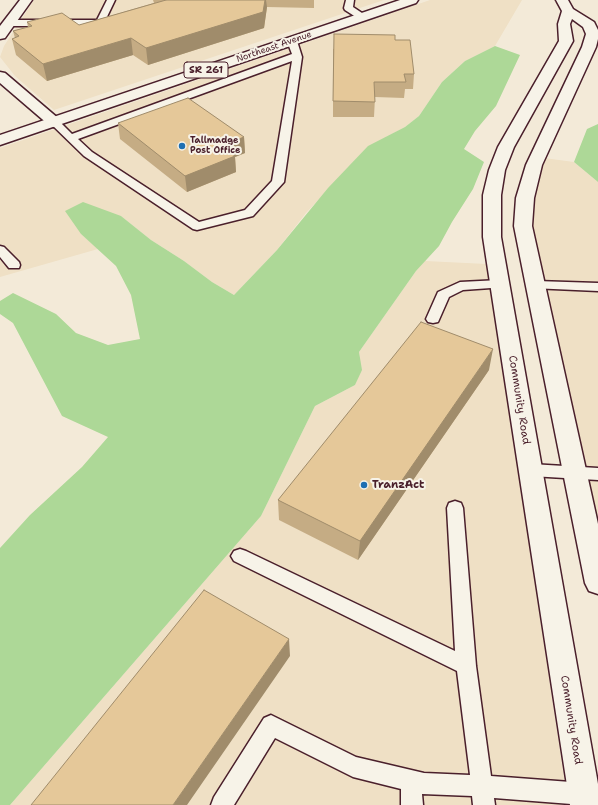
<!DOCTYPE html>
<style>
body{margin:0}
canvas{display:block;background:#f3ead8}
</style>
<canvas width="598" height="805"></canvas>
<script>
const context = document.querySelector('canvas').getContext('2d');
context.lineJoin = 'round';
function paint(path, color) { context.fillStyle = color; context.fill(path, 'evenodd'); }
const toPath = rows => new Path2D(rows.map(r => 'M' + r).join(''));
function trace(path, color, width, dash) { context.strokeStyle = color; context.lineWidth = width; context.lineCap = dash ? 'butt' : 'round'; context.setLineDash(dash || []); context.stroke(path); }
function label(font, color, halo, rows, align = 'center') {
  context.font = font + ' "Shantell Sans",sans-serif'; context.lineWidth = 4; context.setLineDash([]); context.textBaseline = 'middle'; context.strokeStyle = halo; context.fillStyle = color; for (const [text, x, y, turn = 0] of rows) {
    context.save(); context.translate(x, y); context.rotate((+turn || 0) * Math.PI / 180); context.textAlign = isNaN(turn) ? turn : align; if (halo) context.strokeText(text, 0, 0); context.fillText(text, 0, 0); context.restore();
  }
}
const built = toPath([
 [34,0,384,0,54,110,15,76,0,57,4,46],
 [430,0,522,0,495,46,465,61,442,82,419,116,405,127,368,147,306,213,277,250,234,295,212,282,184,261,151,240,121,216,81,234,98,249,0,277,0,148],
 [544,158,574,162,598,182,598,540,531,231,533,186],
 [425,261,487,264,568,805,10,805,261,516,315,406,355,385,361,370,359,352,416,271]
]);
const green = toPath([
 [495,46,520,55,496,106,475,131,464,149,484,162,473,189,452,222,439,246,416,271,359,352,362,370,355,385,315,406,261,516,10,805,0,805,0,548,30,515,82,467,108,437,62,416,13,323,0,314,0,301,13,293,56,314,76,333,108,345,140,339,131,295,116,266,81,234,65,211,83,202,121,216,151,240,184,261,212,282,234,295,277,250,328,188,368,146,405,127,419,116,442,82,465,61],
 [598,124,598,182,574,162,587,129]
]);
const lane = toPath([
 [107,0,115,0,104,23,100,26,9,26,5,23,9,20,97,20,107,0],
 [346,0,354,0,353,7,365,15,366,17,365,19,359,19,345,10,344,8,346,0],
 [292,38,297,41,302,57,284,182,253,216,197,230,193,229,84,156,49,122,54,119,58,120,72,134,292,54,287,41,292,38],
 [292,61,272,181,245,210,199,222,92,152,78,139,292,61],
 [0,246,4,247,19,262,20,265,19,268,9,268,0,257,0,246],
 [500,280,505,281,507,284,505,287,463,290,449,297,438,322,433,323,428,322,426,319,438,292,460,282,500,280],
 [536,281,598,283,598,291,531,288,529,285,531,282,536,281],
 [531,464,598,468,598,480,531,476,525,474,523,470,525,466,531,464],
 [455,501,461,503,463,508,476,666,491,776,584,783,592,786,595,794,592,802,584,805,494,798,495,805,473,805,472,796,422,794,423,805,401,805,401,789,353,777,275,738,234,805,211,805,214,797,264,718,271,715,356,757,424,773,470,775,457,671,234,561,231,556,234,551,240,549,246,551,455,651,447,508,449,503,455,501]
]);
const street = toPath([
 [20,0,32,0,5,38,0,39,0,26,20,0],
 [556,0,568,0,573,9,594,22,598,30,598,39,596,47,542,165,534,198,532,226,598,524,598,594,589,591,585,583,514,226,516,198,526,165,582,47,586,34,583,27,572,19,570,24,573,41,514,147,505,170,501,195,501,237,598,784,598,805,570,805,483,237,483,195,489,170,498,147,559,41,558,24,562,11,556,0],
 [0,72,5,73,59,119,62,122,59,125,54,127,49,125,0,83,0,72]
]);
const primary = toPath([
 [400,0,418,0,416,3,0,145,0,135,400,0]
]);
const wall = toPath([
 [153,0,314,0,314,8,267,7,264,28,148,65,133,55,47,81,16,55,12,39,15,38,13,31,28,27,27,22,79,25,154,3],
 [395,40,414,74,413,89,405,89,404,98,375,97,374,117,333,117,333,49],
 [118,123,244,137,245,153,235,157,236,172,187,192,120,139],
 [489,370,358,560,279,520,278,500]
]);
const shadedWall = toPath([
 [265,0,266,0,267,7,264,28,148,65,146,48],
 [131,38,133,55,47,81,43,64],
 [244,137,245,153,235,157,236,172,187,192,185,176,221,146],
 [493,349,489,370,358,560,360,541],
 [289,639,290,656,187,805,173,805]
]);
const building = toPath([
 [166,0,265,0,263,12,146,48,131,38,43,64,12,39,19,36,13,31,32,26,27,22,62,13,79,25,166,0],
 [334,34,395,35,395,40,410,40,414,74,404,74,406,82,374,82,375,102,333,101,334,34],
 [188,98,244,137,221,146,235,156,185,176,118,123,188,98],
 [421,322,493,349,360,541,278,500,421,322],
 [204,590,289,639,173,805,31,805,204,590]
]);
const markers = [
 [182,146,4,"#1f6fb2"],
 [364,485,4,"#1f6fb2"]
];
const farStreetnames = [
 ["Northeast Avenue",274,47,-19]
];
const farPoinames = [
 ["Tallmadge",190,141],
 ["Post Office",190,151]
];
const shields = [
 [206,70,44]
];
const shieldNames = [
 ["SR 261",206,70]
];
const streetNames = [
 ["Community Road",519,400,81],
 ["Community Road",571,720,81]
];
const poiNames = [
 ["TranzAct",372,485]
];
paint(built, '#efe0c5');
paint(green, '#add897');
trace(lane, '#4a1f2b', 3);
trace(street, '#4a1f2b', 3);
trace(primary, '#4a1f2b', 3);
paint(lane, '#f7f3e8');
paint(street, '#f7f3e8');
paint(primary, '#f7f3e8');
paint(wall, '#c5ac84');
paint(shadedWall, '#a08c6b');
paint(building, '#e5c899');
trace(building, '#a08c6b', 1);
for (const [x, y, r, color] of markers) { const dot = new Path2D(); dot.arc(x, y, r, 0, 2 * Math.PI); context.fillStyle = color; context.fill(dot); trace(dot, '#f7f3e8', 1.5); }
label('9px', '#4a1f2b', '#f7f3e8', farStreetnames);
label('bold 9px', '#4a1f2b', '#f7f3e8', farPoinames, 'left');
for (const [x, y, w] of shields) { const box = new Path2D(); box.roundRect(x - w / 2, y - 8, w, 16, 3); context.fillStyle = '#f7f3e8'; context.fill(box); trace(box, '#4a1f2b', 1); }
label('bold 10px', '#4a1f2b', null, shieldNames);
label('11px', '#4a1f2b', '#f7f3e8', streetNames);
label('bold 11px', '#4a1f2b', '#f7f3e8', poiNames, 'left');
</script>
